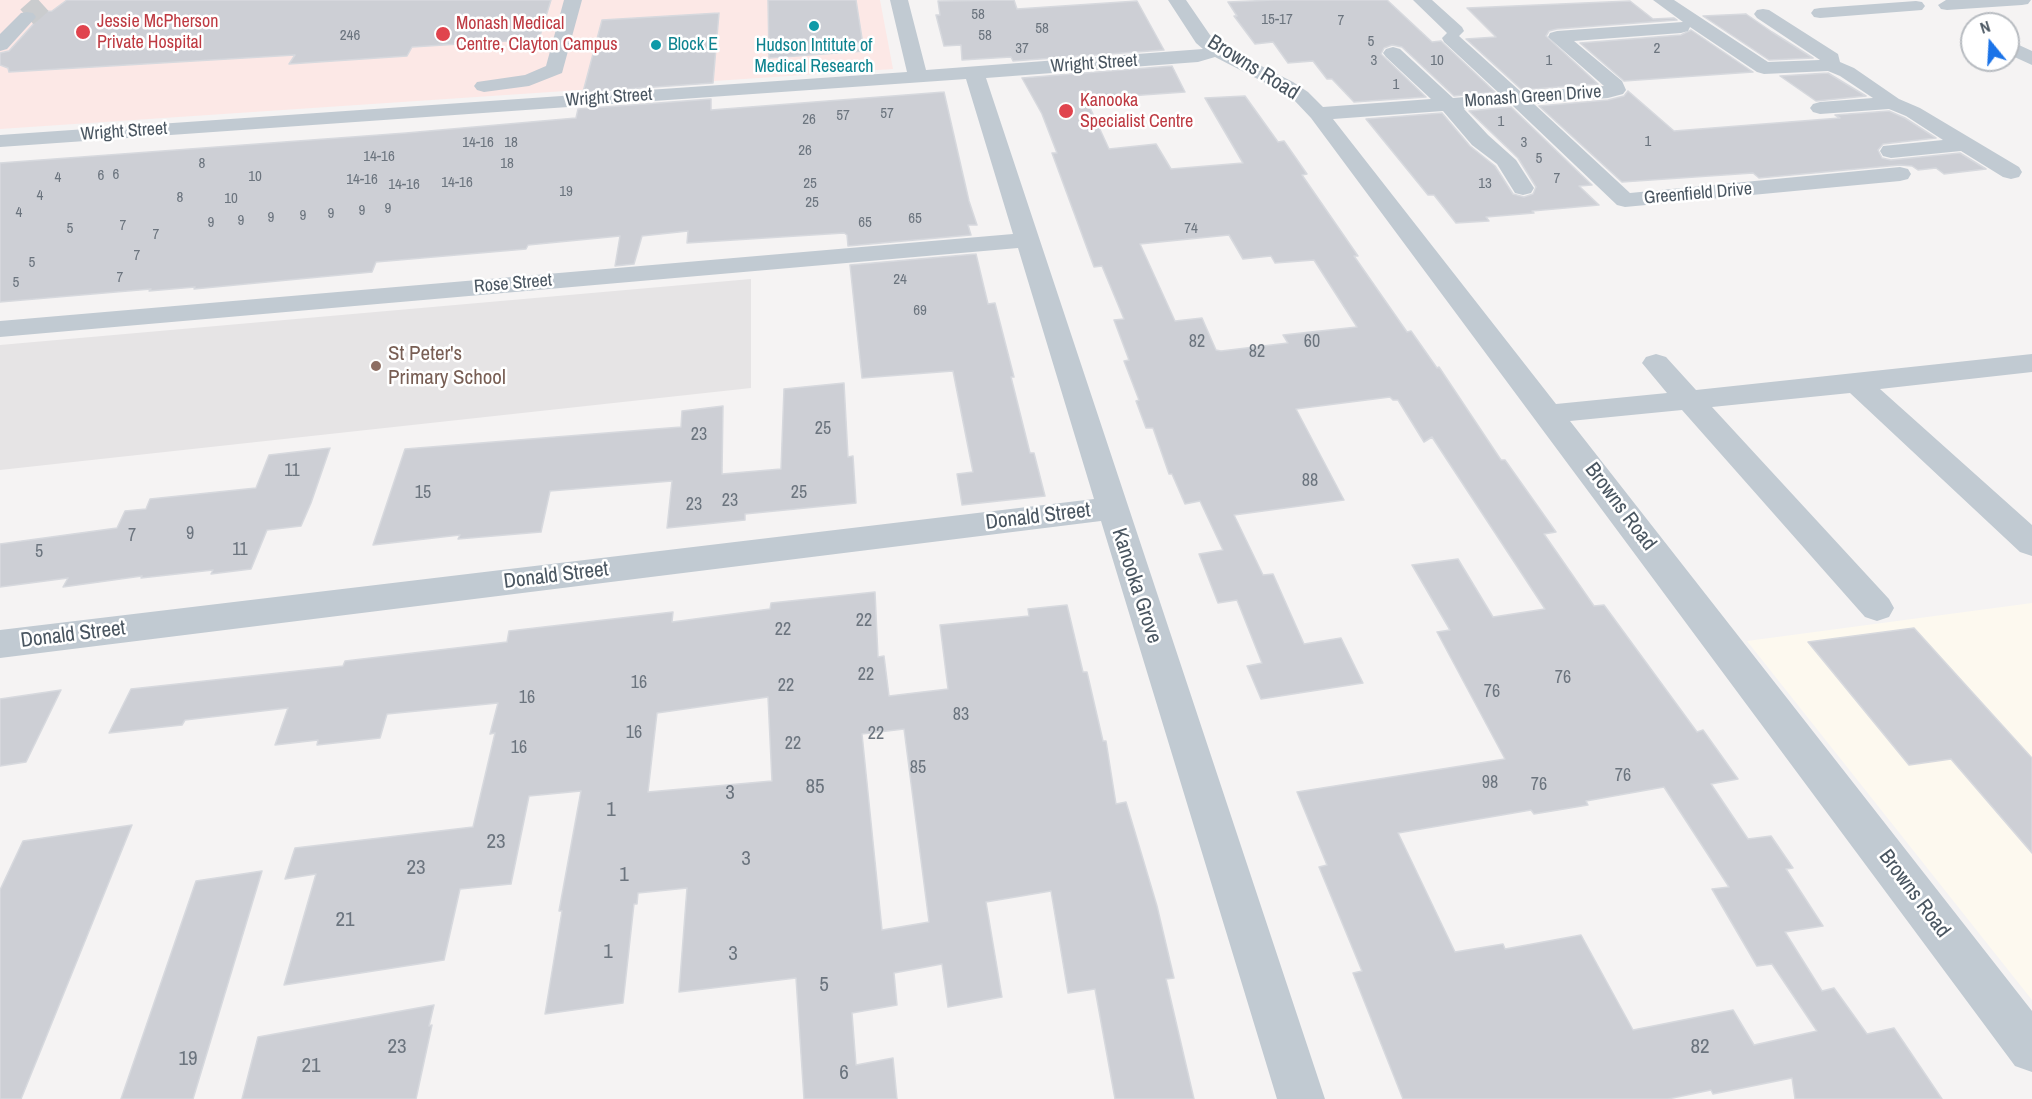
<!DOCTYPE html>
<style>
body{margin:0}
#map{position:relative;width:2032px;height:1099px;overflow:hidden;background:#f5f3f3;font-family:"Archivo Narrow",sans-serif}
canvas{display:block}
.north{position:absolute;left:1960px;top:12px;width:60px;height:60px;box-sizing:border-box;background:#fff;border:2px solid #b7bbc0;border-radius:50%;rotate:342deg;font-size:16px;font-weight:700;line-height:24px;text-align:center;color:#4a5661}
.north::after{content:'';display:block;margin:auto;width:21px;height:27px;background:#1a73e8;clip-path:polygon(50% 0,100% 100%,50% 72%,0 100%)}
</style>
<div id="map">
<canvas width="2032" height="1099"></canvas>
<div class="north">N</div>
</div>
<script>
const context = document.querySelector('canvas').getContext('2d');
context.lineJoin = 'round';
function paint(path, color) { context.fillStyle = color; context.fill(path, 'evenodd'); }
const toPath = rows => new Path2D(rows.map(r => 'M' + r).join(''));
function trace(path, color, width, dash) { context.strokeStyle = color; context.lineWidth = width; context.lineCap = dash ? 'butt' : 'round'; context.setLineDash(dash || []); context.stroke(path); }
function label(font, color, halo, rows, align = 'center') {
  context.font = font + ' "Archivo Narrow",sans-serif'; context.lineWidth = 5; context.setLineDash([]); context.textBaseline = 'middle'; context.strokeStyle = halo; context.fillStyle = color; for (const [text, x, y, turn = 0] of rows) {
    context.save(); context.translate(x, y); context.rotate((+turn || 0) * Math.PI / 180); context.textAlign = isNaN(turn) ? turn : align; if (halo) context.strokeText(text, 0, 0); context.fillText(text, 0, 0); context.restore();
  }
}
const commercial = toPath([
 [2032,603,2032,1000,1747,641]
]);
const education = toPath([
 [751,279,751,388,0,470,0,345]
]);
const medical = toPath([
 [0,0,880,0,893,69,0,129]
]);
const building = toPath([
 [67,0,551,0,539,39,412,47,407,56,289,64,295,55,9,72,8,68,0,65,0,53,9,51,38,19,35,12,52,11,67,0],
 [768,0,856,0,864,51,769,58,768,0],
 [1014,0,1017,9,1137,1,1164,50,1013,61,1011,57,962,60,961,45,944,46,936,15,940,15,938,1,1014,0],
 [1274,0,1387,0,1432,42,1441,41,1495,92,1454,96,1402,47,1392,45,1384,48,1381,54,1426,97,1354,102,1332,79,1327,79,1313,61,1288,63,1273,42,1255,44,1234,16,1237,16,1228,2,1274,0],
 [1630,1,1653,19,1674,18,1677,20,1557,29,1549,31,1546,36,1598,84,1522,90,1466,39,1496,37,1467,8,1630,1],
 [719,13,713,83,583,92,602,20,719,13],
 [1746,14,1772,32,1813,58,1769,60,1703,16,1746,14],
 [1691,30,1753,72,1624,81,1580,43,1681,35,1691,30],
 [1172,66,1185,92,1086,99,1109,149,1156,144,1171,169,1243,163,1205,98,1245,96,1278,142,1284,141,1307,174,1302,175,1358,256,1354,256,1407,332,1411,331,1437,368,1439,367,1501,460,1505,460,1556,532,1544,534,1594,606,1604,605,1697,732,1703,730,1738,779,1711,784,1748,839,1771,836,1793,868,1786,869,1823,926,1785,932,1822,991,1834,988,1867,1034,1894,1028,1942,1099,1795,1099,1792,1078,1713,1094,1711,1090,1668,1099,1403,1099,1353,973,1362,971,1319,867,1327,865,1297,792,1505,759,1437,632,1450,630,1412,565,1458,559,1493,617,1545,609,1432,437,1424,442,1398,400,1393,400,1390,397,1296,409,1344,500,1234,515,1263,575,1273,574,1304,644,1341,638,1363,683,1261,699,1247,666,1262,663,1237,600,1218,603,1199,554,1223,550,1200,501,1185,504,1172,474,1169,474,1153,428,1146,428,1136,401,1139,400,1124,361,1129,360,1114,320,1124,319,1102,266,1094,267,1052,153,1057,153,1042,114,1022,78,1172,66],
 [1229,235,1243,259,1271,256,1275,263,1314,260,1357,327,1283,335,1288,343,1221,351,1216,350,1202,318,1175,321,1140,244,1229,235],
 [1664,787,1729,887,1712,889,1757,966,1772,964,1817,1031,1754,1045,1733,1010,1633,1030,1581,935,1505,949,1503,944,1455,952,1398,833,1531,810,1534,814,1588,805,1586,801,1664,787],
 [1828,73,1866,96,1816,101,1780,76,1828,73],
 [1628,91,1674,131,1840,118,1835,115,1889,111,1905,118,1936,138,1883,144,1878,150,1882,158,1891,160,1960,153,1986,169,1944,174,1936,168,1918,170,1912,166,1900,165,1759,178,1753,173,1622,182,1539,106,1608,100,1624,96,1628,91],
 [944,92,969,201,977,225,968,225,971,235,848,246,847,235,844,233,687,243,688,231,642,236,634,264,615,266,620,236,528,245,526,249,376,262,372,272,194,289,195,287,149,291,151,289,0,302,0,163,406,133,576,118,578,109,711,99,711,110,944,92],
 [1511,107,1592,185,1579,186,1599,205,1532,211,1534,213,1486,217,1489,221,1456,223,1434,195,1428,195,1366,119,1442,113,1470,146,1495,166,1513,194,1524,197,1533,194,1536,187,1518,158,1469,111,1511,107],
 [976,254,988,304,995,303,1014,377,1011,377,1030,453,1034,453,1045,496,962,505,957,474,973,472,953,371,862,378,850,265,976,254],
 [844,383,848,457,853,456,856,503,745,514,745,520,667,528,672,481,550,491,541,532,458,539,460,535,373,545,405,449,681,427,682,411,723,406,722,474,781,469,784,389,844,383],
 [330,448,311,503,301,526,267,530,251,569,211,574,213,570,141,578,142,576,63,587,68,578,0,587,0,544,117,528,125,511,146,509,150,499,256,488,269,455,330,448],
 [875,592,878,657,884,656,889,696,948,689,940,625,1029,616,1028,609,1067,605,1083,672,1087,672,1103,741,1106,741,1116,804,1126,802,1157,906,1174,978,1166,979,1194,1099,1115,1099,1095,989,1068,993,1051,891,986,902,1002,997,948,1007,942,964,894,973,897,1005,852,1013,856,1065,893,1058,897,1099,804,1099,796,978,679,992,687,888,638,893,637,904,634,904,623,1003,545,1014,562,911,559,911,581,791,529,796,511,884,460,889,444,960,284,985,316,874,285,879,295,848,473,827,495,733,490,734,498,703,387,714,380,738,317,745,318,740,275,745,288,708,185,720,182,725,109,733,131,689,343,666,345,661,507,642,509,631,673,612,672,622,770,609,771,603,875,592],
 [768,697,772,781,648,792,657,713,768,697],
 [904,729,929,922,882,930,862,734,904,729],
 [1914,628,2032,758,2032,853,1951,759,1909,765,1808,642,1914,628],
 [61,690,26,762,0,766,0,699,61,690],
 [132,825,21,1099,0,1099,0,890,23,841,132,825],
 [262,871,193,1099,121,1099,196,881,262,871],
 [434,1005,429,1026,432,1025,416,1099,242,1099,258,1037,434,1005]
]);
const minorTunnel = toPath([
 [27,17,46,0]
]);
const minor = toPath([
 [564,0,582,0,562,73,529,86,484,92,477,90,474,86,477,82,525,75,546,66,564,0],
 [890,0,908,0,926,70,1203,49,1196,43,1168,0,1186,0,1210,35,1224,47,1293,82,1308,92,1323,107,1431,99,1386,57,1383,53,1386,49,1393,47,1400,49,1453,98,1500,94,1444,42,1442,38,1447,33,1413,0,1432,0,1462,27,1464,31,1459,36,1521,92,1604,86,1548,37,1550,33,1557,31,1683,22,1653,0,1674,0,1768,62,1820,60,1757,18,1754,14,1757,10,1763,9,1769,10,1838,54,1840,62,1854,68,1899,99,1920,108,2019,167,2022,172,2019,177,2011,179,2003,177,1961,151,1891,158,1883,156,1880,151,1883,146,1943,140,1906,116,1889,109,1820,114,1813,112,1810,108,1813,104,1820,102,1873,98,1840,76,1828,71,1764,74,1757,72,1690,27,1688,31,1681,33,1574,41,1622,81,1626,90,1623,94,1608,98,1534,104,1630,193,1900,167,1908,169,1911,174,1908,179,1900,181,1625,207,1617,205,1512,105,1464,109,1488,135,1516,160,1534,188,1531,193,1523,195,1515,193,1497,164,1472,145,1443,111,1333,119,1556,404,1667,393,1642,363,1646,357,1656,354,1666,357,1696,390,2032,354,2032,372,1880,389,2032,525,2032,556,2020,552,1850,393,1712,407,1889,599,1894,608,1889,617,1877,621,1865,617,1682,410,1570,421,2032,1011,2032,1072,2015,1066,1311,118,1294,100,1279,90,1215,57,1198,62,986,78,1325,1099,1277,1099,1101,521,0,658,0,630,1094,499,1018,248,0,337,0,321,1013,234,966,79,0,147,0,135,907,72,890,0],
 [1946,0,2031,0,2028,4,2022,5,1947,10,1941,9,1938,5,1946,0],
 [1916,1,1922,2,1925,6,1922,10,1820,18,1814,17,1811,13,1814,9,1820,8,1916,1],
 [27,12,33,13,36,17,7,49,0,51,0,34,21,13,27,12],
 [2008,40,2032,51,2032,65,2008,54,2008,40]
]);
const markers = [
 [814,26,6,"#0f9aa8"],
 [83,32,8,"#e0444e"],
 [443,34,8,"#e0444e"],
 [656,45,6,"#0f9aa8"],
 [1066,111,8,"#e0444e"],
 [376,366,6,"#8d6e63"]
];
const farNumbernames = [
 ["58",978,15],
 ["15-17",1277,20],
 ["7",1341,21],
 ["58",1042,29],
 ["246",350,36],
 ["58",985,36],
 ["5",1371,42],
 ["37",1022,49],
 ["2",1657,49],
 ["3",1374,61],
 ["10",1437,61],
 ["1",1549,61],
 ["1",1396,85],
 ["57",887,114],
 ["57",843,116],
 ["26",809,120],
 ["1",1501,122],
 ["1",1648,142],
 ["14-16",478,143],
 ["18",511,143],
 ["3",1524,143],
 ["26",805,151],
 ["14-16",379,157],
 ["5",1539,159],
 ["8",202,164],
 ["18",507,164],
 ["6",116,175],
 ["6",101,176],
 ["10",255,177],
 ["4",58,178],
 ["7",1557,179],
 ["14-16",362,180],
 ["14-16",457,183],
 ["25",810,184],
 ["13",1485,184],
 ["14-16",404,185],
 ["19",566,192],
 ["4",40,196],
 ["8",180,198],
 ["10",231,199],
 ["25",812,203],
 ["9",388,209],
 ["9",362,211],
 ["4",19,213],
 ["9",331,214],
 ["9",303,216],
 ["9",271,218],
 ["65",915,219],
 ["9",241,221],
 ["9",211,223],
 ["65",865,223],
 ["7",123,226],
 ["5",70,229],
 ["74",1191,229],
 ["7",156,235],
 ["7",137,256],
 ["5",32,263],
 ["7",120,278],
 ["24",900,280],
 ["5",16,283],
 ["69",920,311]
];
const farHealthnames = [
 ["Jessie McPherson",97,22],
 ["Private Hospital",97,43],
 ["Monash Medical",456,24],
 ["Centre, Clayton Campus",456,45],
 ["Kanooka",1080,101],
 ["Specialist Centre",1080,122]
];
const farCulturenames = [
 ["Block E",668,45],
 ["Hudson Intitute of",814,46,"center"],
 ["Medical Research",814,67,"center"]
];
const farStreetnames = [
 ["Wright Street",1094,64,-4],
 ["Monash Green Drive",1533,97,-4],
 ["Wright Street",609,98,-4],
 ["Wright Street",124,132,-4],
 ["Greenfield Drive",1698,194,-5],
 ["Rose Street",513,284,-5]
];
const numberNames = [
 ["82",1197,342],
 ["60",1312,342],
 ["82",1257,352],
 ["25",823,429],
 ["23",699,435],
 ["11",292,471],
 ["88",1310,481],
 ["15",423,493],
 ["25",799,493],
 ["23",730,501],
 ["23",694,505],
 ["9",190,534],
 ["7",132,536],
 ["11",240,550],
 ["5",39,552],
 ["22",864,621],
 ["22",783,630],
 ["22",866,675],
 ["76",1563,678],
 ["16",639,683],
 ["22",786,686],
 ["76",1492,692],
 ["16",527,698],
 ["83",961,715],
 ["16",634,733],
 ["22",876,734],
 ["22",793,744],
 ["16",519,748],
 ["85",918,768],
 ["76",1623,776],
 ["98",1490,783],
 ["76",1539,785]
];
const streetNames = [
 ["Browns Road",1253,68,32],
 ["Browns Road",1620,507,53],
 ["Donald Street",1038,517,-7],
 ["Donald Street",556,576,-7],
 ["Kanooka Grove",1136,586,72],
 ["Donald Street",73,635,-7],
 ["Browns Road",1914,894,53]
];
const educationNames = [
 ["St Peter's",388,354],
 ["Primary School",388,378]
];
const nearNumbernames = [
 ["85",815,787],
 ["3",730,793],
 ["1",611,810],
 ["23",496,842],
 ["3",746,859],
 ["23",416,868],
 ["1",624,875],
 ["21",345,920],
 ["1",608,952],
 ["3",733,954],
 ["5",824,985],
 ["23",397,1047],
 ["82",1700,1047],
 ["19",188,1059],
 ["21",311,1066],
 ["6",844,1073]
];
paint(commercial, '#fdf9ef');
paint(education, '#e6e4e5');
paint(medical, '#fce8e6');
paint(building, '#cdcfd5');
trace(building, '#d7d9de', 1.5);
trace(minorTunnel, '#caccce', 20, [20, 10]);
paint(minor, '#c1cad2');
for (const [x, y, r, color] of markers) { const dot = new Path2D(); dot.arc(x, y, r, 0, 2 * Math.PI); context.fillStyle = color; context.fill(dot); trace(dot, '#fff', 2); }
label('15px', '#6b747e', null, farNumbernames);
label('18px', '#be3a42', '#fff', farHealthnames, 'left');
label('18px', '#0d838f', '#fff', farCulturenames, 'left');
label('18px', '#4a5661', '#fff', farStreetnames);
label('18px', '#6b747e', null, numberNames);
label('21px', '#4a5661', '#fff', streetNames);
label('21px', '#785e54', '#fff', educationNames, 'left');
label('21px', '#6b747e', null, nearNumbernames);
</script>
